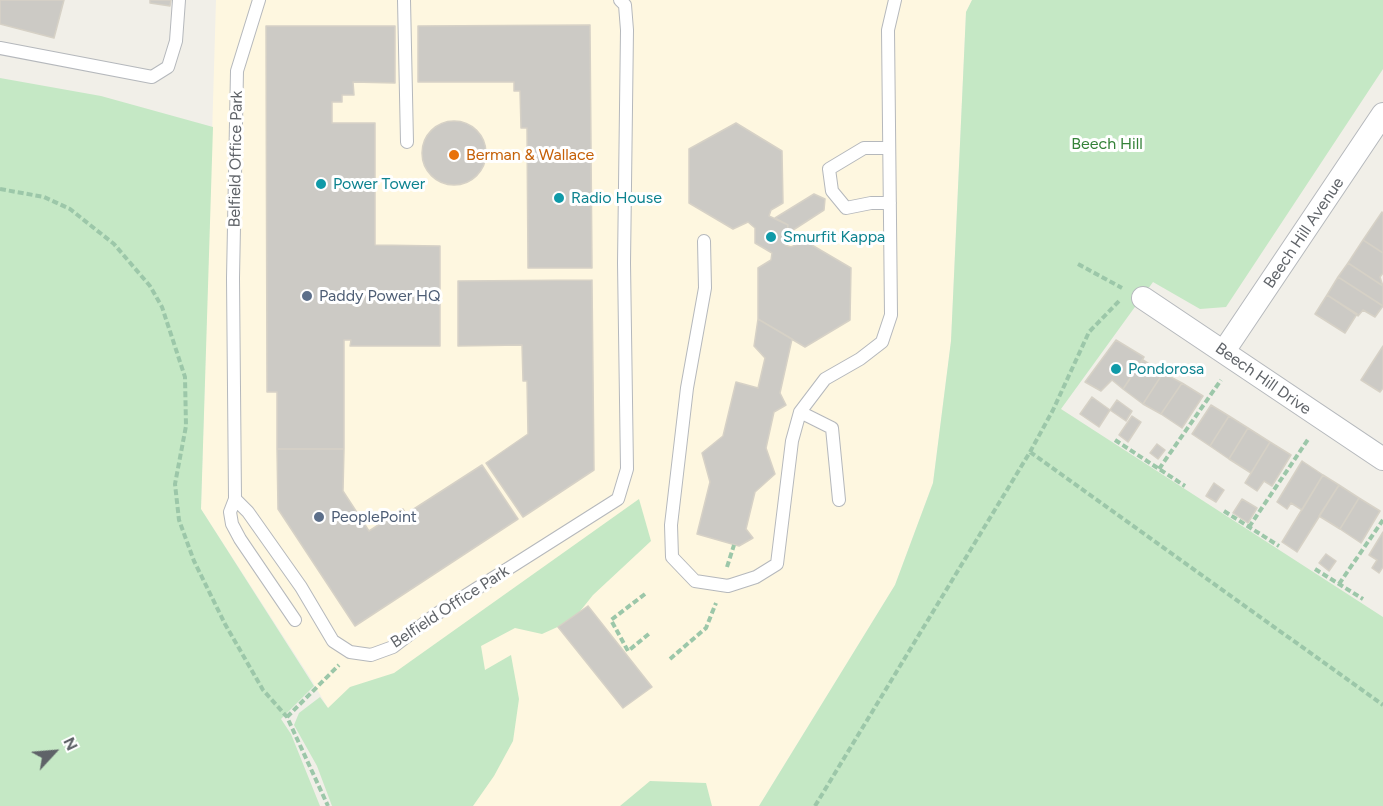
<!DOCTYPE html>
<style>
body{margin:0}
#map{position:relative;width:1383px;height:806px;overflow:hidden;background:#f1efe8;font-family:Figtree,sans-serif}
canvas{display:block}
.north{position:absolute;left:24px;top:722px;width:60px;height:60px;-webkit-text-stroke:4px #fff;paint-order:stroke;rotate:64deg;font-size:16px;font-weight:700;line-height:24px;text-align:center;color:#5f6368}
.north::after{content:'';display:block;margin:auto;width:21px;height:27px;background:#5f6368;clip-path:polygon(50% 0,100% 100%,50% 72%,0 100%)}
</style>
<div id="map">
<canvas width="1383" height="806"></canvas>
<div class="north">N</div>
</div>
<script>
const context = document.querySelector('canvas').getContext('2d');
context.lineJoin = 'round';
function paint(path, color) { context.fillStyle = color; context.fill(path, 'evenodd'); }
const toPath = rows => new Path2D(rows.map(r => 'M' + r).join(''));
function trace(path, color, width, dash) { context.strokeStyle = color; context.lineWidth = width; context.lineCap = dash ? 'butt' : 'round'; context.setLineDash(dash || []); context.stroke(path); }
function label(font, color, halo, rows, align = 'center') {
  context.font = font + ' Figtree,sans-serif'; context.lineWidth = 6; context.setLineDash([]); context.textBaseline = 'middle'; context.strokeStyle = halo; context.fillStyle = color; for (const [text, x, y, turn = 0] of rows) {
    context.save(); context.translate(x, y); context.rotate((+turn || 0) * Math.PI / 180); context.textAlign = isNaN(turn) ? turn : align; if (halo) context.strokeText(text, 0, 0); context.fillText(text, 0, 0); context.restore();
  }
}
const commercial = toPath([
 [216,0,972,0,966,12,951,341,933,483,895,585,759,806,385,806,311,679,201,509]
]);
const green = toPath([
 [972,0,1383,0,1383,69,1226,307,1200,309,1153,282,1061,409,1383,617,1383,806,759,806,895,585,933,483,951,341,966,12],
 [0,78,101,96,213,127,201,509,314,686,281,719,291,734,320,806,0,806],
 [639,499,651,541,593,595,573,620,542,634,515,628,481,646,485,670,511,655,519,699,513,741,494,776,473,806,332,806,317,766,294,725,299,713,320,697,328,708,350,687,394,673],
 [650,781,706,783,712,806,620,806]
]);
const building = toPath([
 [0,0,64,0,54,38,0,24,0,0],
 [150,0,171,0,170,6,150,3,150,0],
 [590,25,592,268,528,268,527,128,521,128,520,91,514,91,514,82,418,82,418,26,590,25],
 [266,26,395,26,395,83,353,82,354,95,342,95,342,102,332,102,332,123,375,123,375,245,440,246,440,346,350,346,351,340,344,340,344,449,277,449,277,392,267,392,266,26],
 '422 153a32 32 0 1 1 64 0a32 32 0 1 1-64 0Z',
 [736,123,782,151,783,203,771,210,769,216,788,225,785,245,791,247,805,241,851,268,850,320,805,347,758,319,758,268,771,260,772,253,755,243,755,228,748,222,733,229,689,203,689,149,736,123],
 [814,194,825,199,824,210,787,234,788,225,775,218,814,194],
 [1382,212,1383,213,1383,253,1363,240,1382,212],
 [1363,240,1383,253,1383,273,1380,277,1383,286,1348,263,1363,240],
 [1348,263,1383,286,1383,306,1338,277,1348,263],
 [1338,277,1383,306,1375,317,1363,310,1358,316,1327,295,1338,277],
 [592,280,594,470,523,517,486,463,528,434,527,381,523,381,522,345,458,346,458,281,592,280],
 [1327,295,1357,314,1345,333,1315,314,1327,295],
 [758,319,792,339,780,393,786,405,774,412,766,448,775,474,755,492,746,529,753,538,739,546,697,534,710,482,702,453,723,436,736,382,758,388,765,358,754,346,758,319],
 [1116,340,1144,357,1123,389,1112,380,1101,391,1085,382,1116,340],
 [1383,346,1383,388,1380,392,1361,380,1383,346],
 [1143,360,1163,373,1143,404,1123,389,1143,360],
 [1163,373,1182,383,1161,414,1143,404,1163,373],
 [1182,383,1203,396,1182,428,1161,414,1182,383],
 [1092,397,1110,410,1099,427,1080,414,1092,397],
 [1117,400,1132,411,1126,421,1110,410,1117,400],
 [1211,405,1229,416,1210,446,1192,434,1211,405],
 [1132,416,1141,422,1128,442,1119,435,1132,416],
 [1229,416,1248,428,1229,459,1210,446,1229,416],
 [1248,428,1270,442,1251,473,1229,459,1248,428],
 [1270,442,1291,455,1272,486,1264,481,1257,491,1245,483,1270,442],
 [1157,444,1165,450,1158,459,1150,453,1157,444],
 [277,449,344,449,343,491,369,531,403,509,406,514,482,465,518,519,355,626,278,509,277,449],
 [1302,461,1323,475,1302,510,1291,503,1287,509,1277,502,1302,461],
 [1323,475,1339,485,1297,552,1282,542,1323,475],
 [1214,483,1224,490,1216,502,1206,496,1214,483],
 [1339,485,1359,498,1340,529,1319,516,1339,485],
 [1359,498,1380,511,1361,543,1340,529,1359,498],
 [1242,499,1257,508,1248,523,1233,513,1242,499],
 [1383,532,1383,567,1379,573,1372,568,1377,560,1369,555,1383,532],
 [1326,554,1336,561,1329,571,1319,563,1326,554],
 [588,606,652,687,623,708,558,627,588,606]
]);
const path = toPath([
 [0,189,44,197,70,209,114,244,150,286,162,307,185,377,186,426,175,484,179,520,194,561,225,624,263,690,287,717,328,806],
 [1078,264,1122,288],
 [1115,440,1185,486],
 [1030,452,1383,705],
 [1159,469,1221,380],
 [1224,511,1279,546],
 [1249,527,1309,438],
 [727,567,734,545],
 [1315,569,1363,599],
 [1339,584,1383,520],
 [645,594,611,620,628,651,650,633],
 [670,659,706,628,716,603],
 [287,717,339,665],
 [815,806,1030,452,1053,410,1089,332,1120,300]
]);
const lane = toPath([
 [259,0,237,71,233,278,235,499,230,512,232,524,240,539,295,620],
 [404,0,407,142],
 [0,48,152,77,168,67,176,41,179,0],
 [889,148,864,148,829,169,832,191,846,208,871,203,890,203],
 [704,241,705,288,687,388,671,525,672,557,695,581,728,586,756,577,777,564,792,441,800,412,825,379,860,359,882,342,891,315,888,30,895,0],
 [800,412,832,428,839,500],
 [235,499,248,512,301,587,333,641,350,652,371,655,393,647,435,615,618,499,627,469,624,263,627,30,625,5,620,0]
]);
const street = toPath([
 [1143,298,1383,459],
 [1224,351,1383,114]
]);
const markers = [
 [454,155,6,"#e8710a"],
 [321,184,6,"#0f9aa8"],
 [559,198,6,"#0f9aa8"],
 [771,237,6,"#0f9aa8"],
 [307,296,6,"#5c6f8a"],
 [1116,369,6,"#0f9aa8"],
 [319,517,6,"#5c6f8a"]
];
const parkNames = [
 ["Beech Hill",1107,144]
];
const foodNames = [
 ["Berman & Wallace",466,155]
];
const streetNames = [
 ["Belfield Office Park",236,159,-89],
 ["Beech Hill Avenue",1304,233,-56],
 ["Beech Hill Drive",1263,379,35],
 ["Belfield Office Park",450,607,-33]
];
const cultureNames = [
 ["Power Tower",333,184],
 ["Radio House",571,198],
 ["Smurfit Kappa",783,237],
 ["Pondorosa",1128,369]
];
const serviceNames = [
 ["Paddy Power HQ",319,296],
 ["PeoplePoint",331,517]
];
paint(commercial, '#fef7e0');
paint(green, '#c5e8c5');
paint(building, '#cccac5');
trace(building, '#d6d1c6', 1.5);
trace(lane, '#b5b8bc', 14);
trace(street, '#b5b8bc', 24);
trace(path, '#9cc7a9', 4, [6, 3]);
trace(lane, '#fff', 12);
trace(street, '#fff', 22);
for (const [x, y, r, color] of markers) { const dot = new Path2D(); dot.arc(x, y, r, 0, 2 * Math.PI); context.fillStyle = color; context.fill(dot); trace(dot, '#fff', 2); }
label('16px', '#348238', '#fff', parkNames);
label('16px', '#c56008', '#fff', foodNames, 'left');
label('16px', '#5f6368', '#fff', streetNames);
label('16px', '#0d838f', '#fff', cultureNames, 'left');
label('16px', '#4e5e75', '#fff', serviceNames, 'left');
</script>
